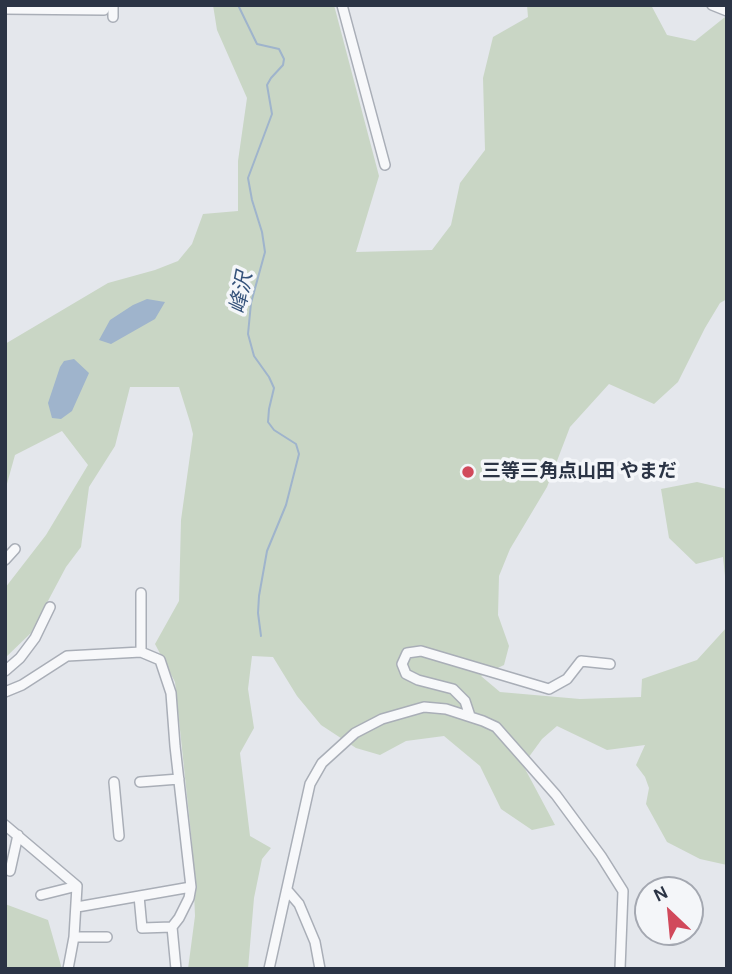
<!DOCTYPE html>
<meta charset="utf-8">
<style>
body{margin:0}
#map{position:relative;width:732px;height:974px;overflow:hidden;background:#e4e7ec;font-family:Karla,sans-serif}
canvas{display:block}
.frame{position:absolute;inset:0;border:7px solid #2b3445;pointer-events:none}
.north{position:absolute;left:634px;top:876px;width:70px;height:70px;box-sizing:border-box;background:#f4f6f9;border:2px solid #a4a8b1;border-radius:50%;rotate:334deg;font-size:19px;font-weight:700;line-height:28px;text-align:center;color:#2b3445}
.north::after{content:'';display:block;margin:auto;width:24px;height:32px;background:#d1495b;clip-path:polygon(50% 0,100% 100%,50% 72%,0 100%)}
</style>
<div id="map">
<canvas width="732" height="974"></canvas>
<div class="frame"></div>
<div class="north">N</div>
</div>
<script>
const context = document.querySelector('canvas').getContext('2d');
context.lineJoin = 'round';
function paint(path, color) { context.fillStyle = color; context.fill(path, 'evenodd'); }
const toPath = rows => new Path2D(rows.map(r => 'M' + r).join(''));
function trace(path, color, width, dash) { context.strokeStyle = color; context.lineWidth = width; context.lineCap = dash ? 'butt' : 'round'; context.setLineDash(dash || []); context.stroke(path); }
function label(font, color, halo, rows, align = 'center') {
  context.font = font + ' Karla,"Noto Sans JP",sans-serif'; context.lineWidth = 7; context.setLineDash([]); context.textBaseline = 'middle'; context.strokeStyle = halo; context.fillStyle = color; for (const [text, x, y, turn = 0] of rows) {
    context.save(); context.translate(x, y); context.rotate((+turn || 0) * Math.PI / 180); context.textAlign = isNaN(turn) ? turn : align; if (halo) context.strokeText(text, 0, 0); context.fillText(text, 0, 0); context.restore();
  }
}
const green = toPath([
 [213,5,334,5,379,176,356,252,432,250,451,225,460,183,485,150,483,78,493,37,528,17,527,5,651,5,667,35,695,41,725,17,727,19,727,299,720,303,705,328,678,382,654,404,609,384,570,427,547,487,510,549,499,576,498,615,509,646,504,665,481,676,500,692,580,699,641,697,642,679,697,660,727,627,727,865,700,859,667,842,646,804,649,788,645,777,636,765,645,745,607,750,557,726,542,739,523,765,555,825,532,830,501,809,480,766,444,736,406,741,380,755,356,748,321,725,297,696,273,657,252,656,248,689,254,728,240,753,250,836,271,848,262,859,254,898,248,969,188,969,195,916,192,844,175,682,155,644,179,601,181,520,193,434,190,422,179,387,130,387,115,446,89,487,81,547,66,567,31,633,5,658,5,588,46,535,88,465,62,431,15,455,5,491,5,344,108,283,155,270,178,261,192,244,203,214,238,211,238,161,247,98,217,30],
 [697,482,727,489,727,595,723,557,696,564,669,538,661,489],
 [5,904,48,920,62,969,5,969]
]);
const water = toPath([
 [147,299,165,302,155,319,111,344,99,340,110,320,133,305],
 [74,359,89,373,72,411,61,419,52,418,48,403,60,367,64,361]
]);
const stream = toPath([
 [238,5,257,44,279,49,284,59,283,65,271,78,267,85,272,114,248,178,252,200,262,232,265,252,251,303,248,334,254,356,269,377,274,388,269,409,268,422,274,430,296,444,299,454,286,505,267,551,259,596,258,613,261,636]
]);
const minor = toPath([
 [342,5,385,165],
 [712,5,727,11],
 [5,9,104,10,104,5],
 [113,17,113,5],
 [5,560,15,549],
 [141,593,141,652],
 [5,671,20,658,35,638,50,607],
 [5,692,22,685,67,656,141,652,160,660,171,693,175,746,191,887,189,898,179,918,172,927,176,969],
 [470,716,465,701,453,689,418,680,406,674,402,664,407,653,421,651,549,689,567,679,581,661,610,664],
 [114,782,119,836],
 [140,782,179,779],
 [5,825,77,886,74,937,68,969],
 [10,871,18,835],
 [287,890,299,904,315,942,320,969],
 [41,895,77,886],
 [139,896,142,928,172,927],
 [77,907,191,887],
 [74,937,107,937],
 [269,969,310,784,322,763,355,733,382,719,424,707,446,709,483,721,496,727,556,795,601,856,623,891,620,969]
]);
const markers = [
 [468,472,7,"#d1495b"]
];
const poiNames = [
 ["三等三角点山田 やまだ",482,472]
];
const waterNames = [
 ["峰沢",242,293,-79]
];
paint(green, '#c9d6c5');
paint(water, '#9fb4cc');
trace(stream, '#9fb4cc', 2);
trace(minor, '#a9aeb7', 12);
trace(minor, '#f7f8fa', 9);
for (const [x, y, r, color] of markers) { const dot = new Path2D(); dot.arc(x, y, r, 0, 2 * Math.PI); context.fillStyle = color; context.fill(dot); trace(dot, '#f4f6f9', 2.5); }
label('bold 19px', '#2b3445', '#f4f6f9', poiNames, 'left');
label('italic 21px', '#34527a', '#f4f6f9', waterNames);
</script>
